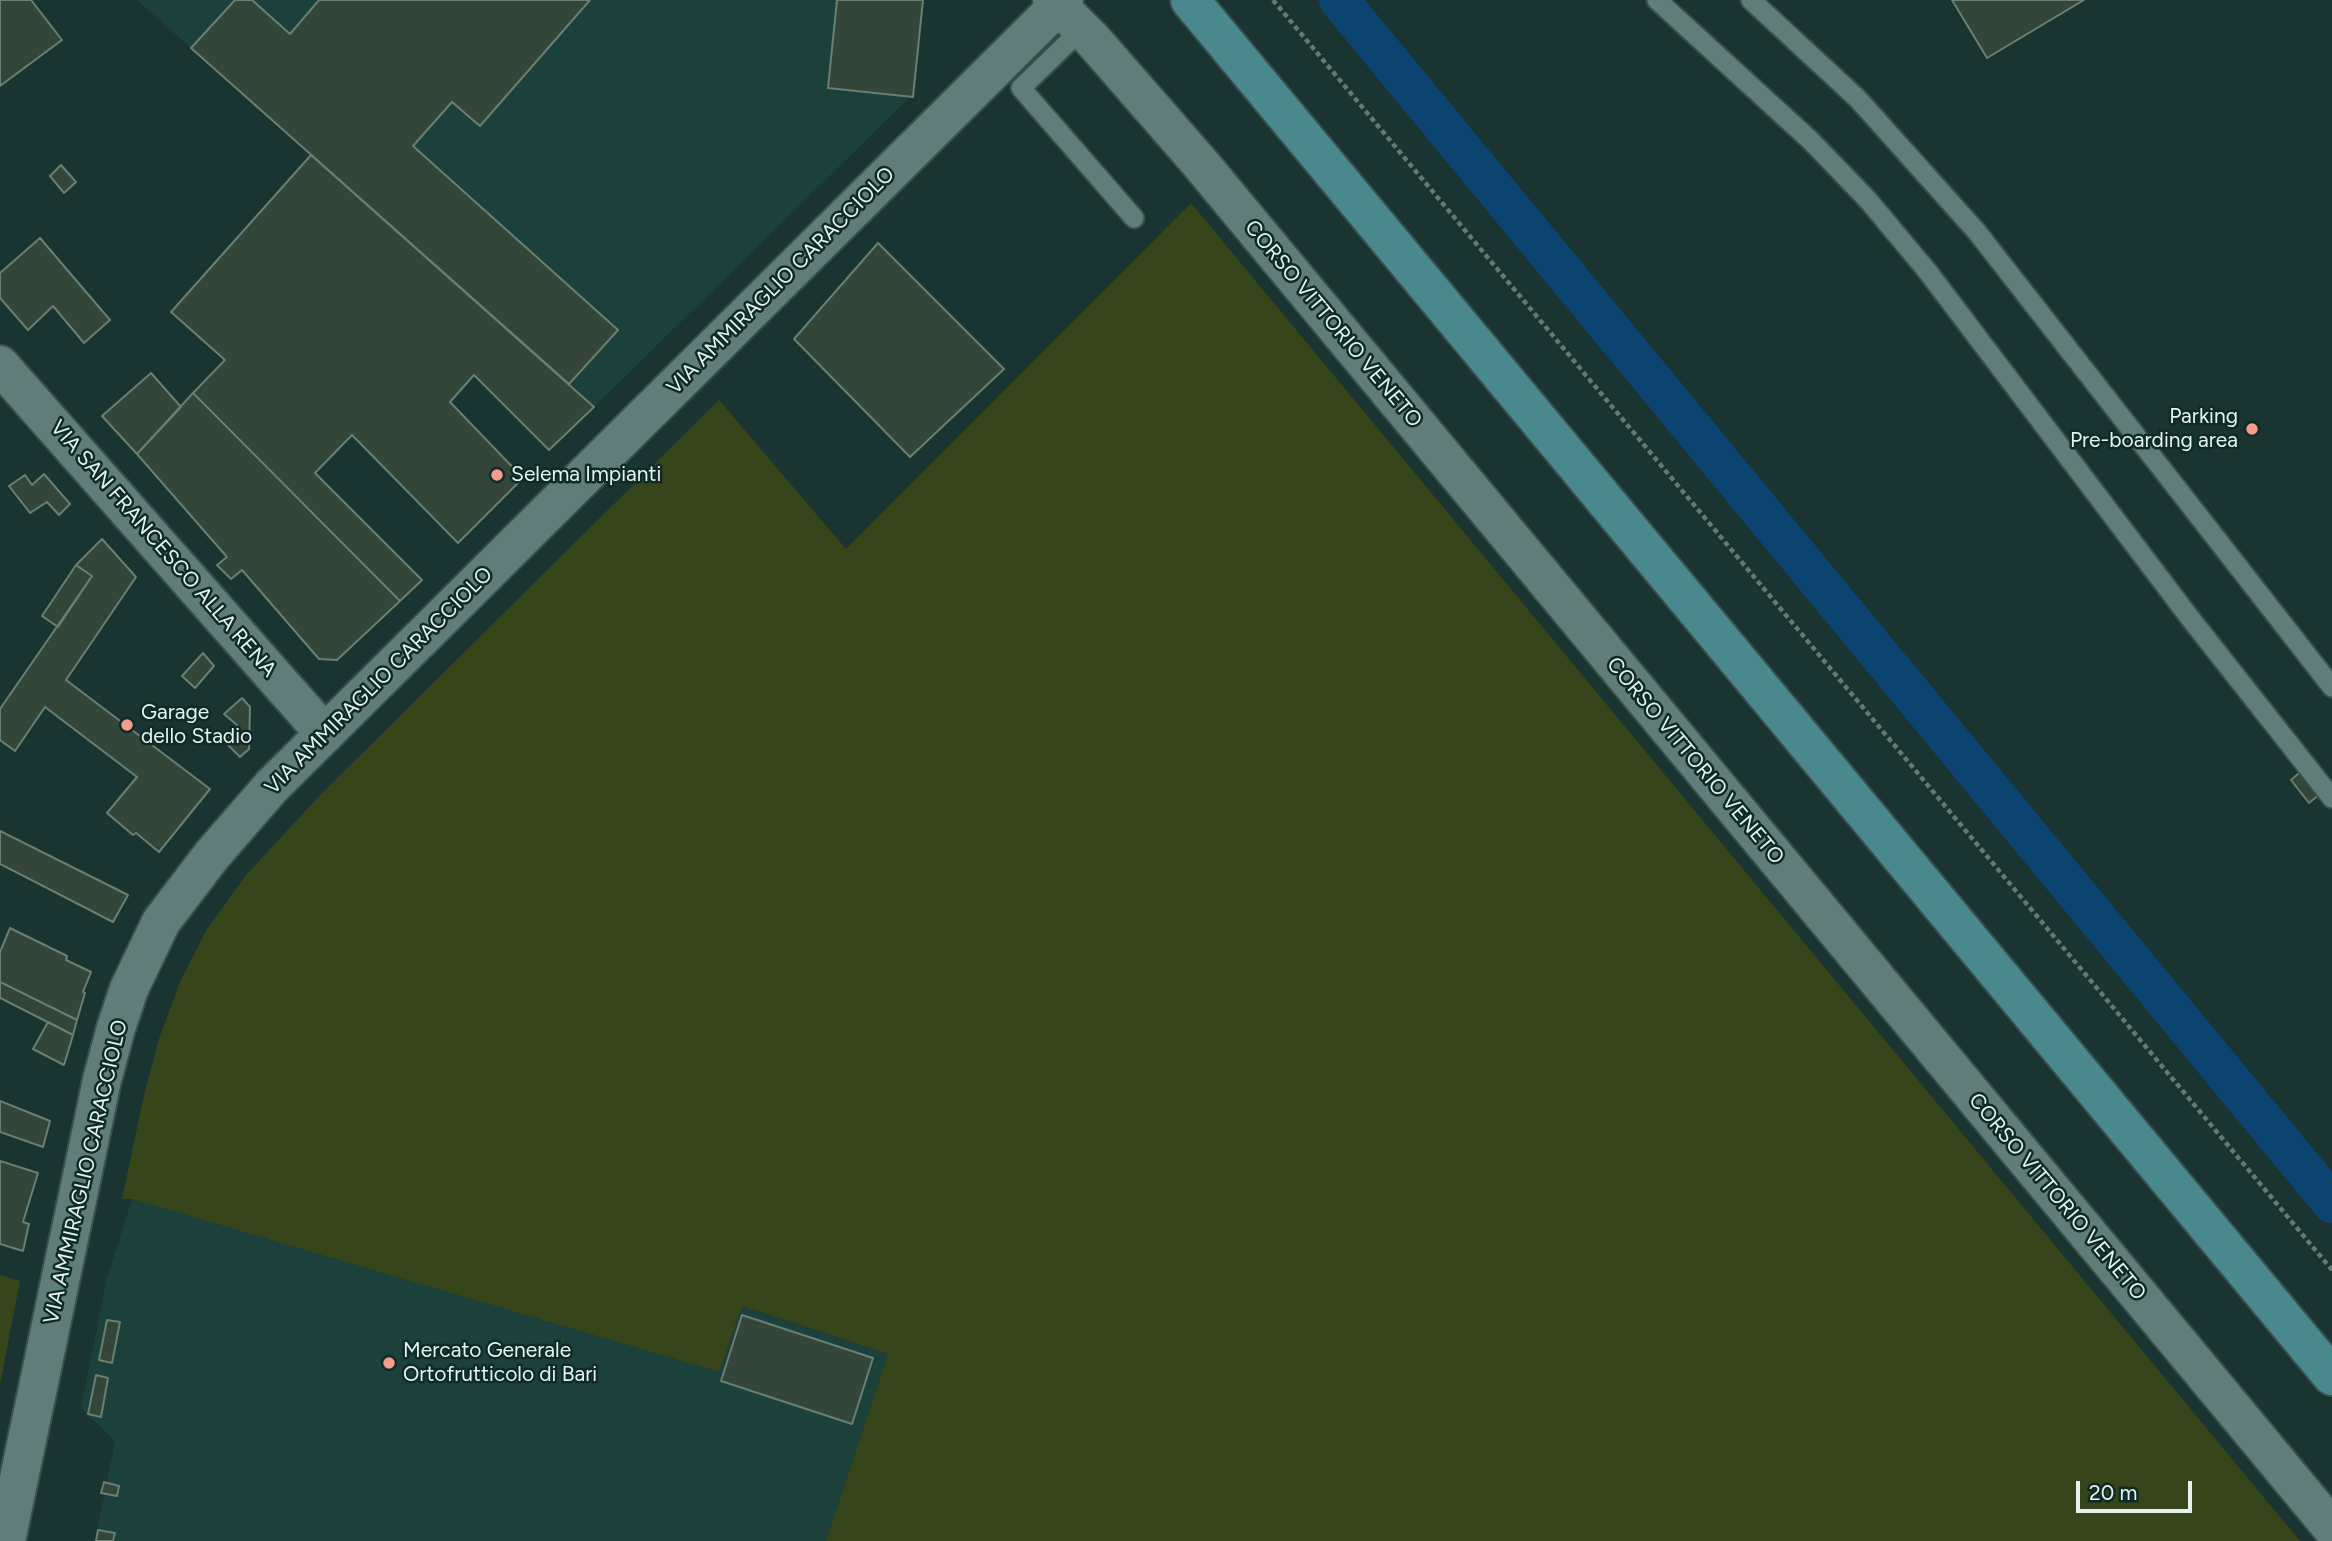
<!DOCTYPE html>
<style>
body{margin:0}
#map{position:relative;width:2332px;height:1541px;overflow:hidden;background:#1a3431;font-family:Figtree,sans-serif}
canvas{display:block}
.scale{position:absolute;left:2076px;top:1481px;width:116px;height:32px;box-sizing:border-box;border:4px solid #e4f3f1;border-top:0;padding-left:9px;font-size:21px;line-height:24px;white-space:nowrap;color:#e4f3f1;-webkit-text-stroke:5px #102a27;paint-order:stroke}
</style>
<div id="map">
<canvas width="2332" height="1541"></canvas>
<div class="scale">20 m</div>
</div>
<script>
const context = document.querySelector('canvas').getContext('2d');
context.lineJoin = 'round';
function paint(path, color) { context.fillStyle = color; context.fill(path, 'evenodd'); }
const toPath = rows => new Path2D(rows.map(r => 'M' + r).join(''));
function trace(path, color, width, dash) { context.strokeStyle = color; context.lineWidth = width; context.lineCap = dash ? 'butt' : 'round'; context.setLineDash(dash || []); context.stroke(path); }
function label(font, color, halo, rows, align = 'center') {
  context.font = font + ' Figtree,sans-serif'; context.lineWidth = 5; context.setLineDash([]); context.textBaseline = 'middle'; context.strokeStyle = halo; context.fillStyle = color; for (const [text, x, y, turn = 0] of rows) {
    context.save(); context.translate(x, y); context.rotate((+turn || 0) * Math.PI / 180); context.textAlign = isNaN(turn) ? turn : align; if (halo) context.strokeText(text, 0, 0); context.fillText(text, 0, 0); context.restore();
  }
}
const built = toPath([
 [137,0,918,0,906,101,594,407],
 [132,1199,719,1372,741,1306,888,1354,826,1541,95,1541,115,1441,81,1408,107,1278]
]);
const green = toPath([
 [1191,203,2300,1541,826,1541,888,1354,742,1306,719,1372,132,1199,122,1199,144,1095,159,1039,180,982,207,929,247,874,321,794,719,400,846,549],
 [0,1275,20,1281,0,1385]
]);
const canal = toPath([
 [1339,0,2332,1203]
]);
const building = toPath([
 [0,0,31,0,62,40,0,86,0,0],
 [235,0,252,0,290,34,319,0,590,0,480,126,452,102,413,146,618,330,569,384,191,48,235,0],
 [837,0,923,0,913,97,828,88,837,0],
 [1952,0,2084,0,1987,58,1952,0],
 [311,155,594,407,549,450,474,375,450,402,523,478,458,543,352,435,315,473,422,580,400,601,193,393,225,360,171,312,311,155],
 [61,165,76,182,64,193,50,176,61,165],
 [40,238,110,320,84,343,53,306,28,330,0,298,0,273,40,238],
 [878,243,1004,369,910,457,794,339,878,243],
 [151,373,181,407,137,454,102,416,151,373],
 [193,393,400,601,337,660,319,659,242,570,231,579,217,565,227,557,137,454,193,393],
 [44,474,70,504,59,515,47,502,30,513,9,486,25,475,32,485,44,474],
 [102,539,136,577,66,680,210,789,159,852,136,833,133,835,107,813,137,777,45,707,15,751,0,740,0,709,92,576,76,565,102,539],
 [76,565,92,576,58,627,42,616,76,565],
 [203,653,214,666,195,688,182,676,203,653],
 [242,698,250,707,249,749,240,757,224,741,238,726,224,714,242,698],
 [2313,761,2332,784,2309,803,2291,780,2313,761],
 [0,831,128,895,113,922,0,864,0,831],
 [10,928,67,956,66,960,91,972,83,992,85,993,77,1020,0,982,0,952,10,928],
 [0,982,77,1020,73,1035,0,998,0,982],
 [48,1022,73,1035,64,1065,33,1049,48,1022],
 [0,1101,50,1121,43,1147,0,1132,0,1101],
 [0,1161,38,1173,23,1222,29,1224,23,1251,0,1244,0,1161],
 [742,1315,873,1358,852,1424,721,1381,742,1315],
 [107,1320,120,1322,112,1363,99,1360,107,1320],
 [96,1375,108,1378,101,1417,88,1414,96,1375],
 [104,1482,119,1486,117,1496,101,1493,104,1482],
 [98,1530,115,1533,113,1541,96,1541,98,1530]
]);
const path = toPath([
 [1273,0,2332,1270]
]);
const service = toPath([
 [1657,0,1810,140,1868,200,1928,272,2190,618,2332,798],
 [1751,0,1858,99,1977,232,2332,687],
 [1082,29,1021,88,1134,218]
]);
const minor = toPath([
 [1052,0,1091,38,1200,163,2332,1528],
 [0,365,325,734],
 [6,1541,102,1080,116,1028,129,989,161,922,212,855,272,786,1064,0]
]);
const secondary = toPath([
 [1190,0,2332,1376]
]);
const markers = [
 [2252,429,7,"#f49d8c"],
 [497,475,7,"#f49d8c"],
 [127,725,7,"#f49d8c"],
 [389,1363,7,"#f49d8c"]
];
const streetNames = [
 ["VIA AMMIRAGLIO CARACCIOLO",781,281,-45],
 ["CORSO VITTORIO VENETO",1333,324,50],
 ["VIA SAN FRANCESCO ALLA RENA",163,549,49],
 ["VIA AMMIRAGLIO CARACCIOLO",379,681,-45],
 ["CORSO VITTORIO VENETO",1695,761,50],
 ["VIA AMMIRAGLIO CARACCIOLO",86,1172,-77],
 ["CORSO VITTORIO VENETO",2057,1197,50]
];
const poiNames = [
 ["Parking",2238,417,"right"],
 ["Pre-boarding area",2238,441,"right"],
 ["Selema Impianti",511,475],
 ["Garage",141,713],
 ["dello Stadio",141,737],
 ["Mercato Generale",403,1351],
 ["Ortofrutticolo di Bari",403,1375]
];
paint(built, '#1c413d');
paint(green, '#37451a');
trace(canal, '#0c4471', 40);
paint(building, '#334639');
trace(building, '#6a7f71', 2);
trace(service, '#384f4d', 23);
trace(minor, '#384f4d', 42);
trace(secondary, '#384f4d', 42);
trace(path, '#637976', 4.5, [5, 3.5]);
trace(service, '#617d79', 19);
trace(minor, '#617d79', 38);
trace(secondary, '#49888d', 38);
for (const [x, y, r, color] of markers) { const dot = new Path2D(); dot.arc(x, y, r, 0, 2 * Math.PI); context.fillStyle = color; context.fill(dot); trace(dot, '#102a27', 2.5); }
label('21px', '#e4f3f1', '#102a27', streetNames);
label('21px', '#e4f3f1', '#102a27', poiNames, 'left');
</script>
